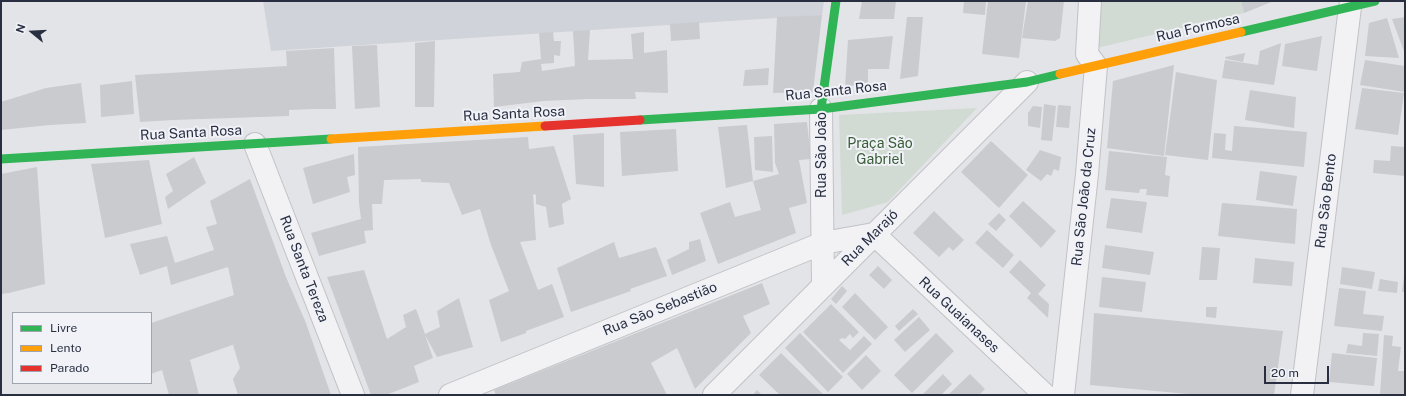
<!DOCTYPE html>
<meta charset="utf-8">
<style>
body{margin:0}
#map{position:relative;width:1406px;height:396px;overflow:hidden;background:#e3e4e8;font-family:"Public Sans",sans-serif}
canvas{display:block}
.frame{position:absolute;inset:0;border:2px solid #292f41;pointer-events:none}
.legend{position:absolute;left:12px;top:312px;width:140px;height:72px;box-sizing:border-box;background:#f0f2f7;border:1px solid #a0a4ae;margin:0;padding:5px 7px;list-style:none;font-size:12px;color:#292f41}
.legend li{display:flex;align-items:center;gap:8px;height:20px}
.legend b{width:20px;border:1px solid #a0a4ae}
.north{position:absolute;left:12px;top:12px;width:40px;height:40px;-webkit-text-stroke:3px #f0f2f7;paint-order:stroke;rotate:288deg;font-size:11px;font-weight:700;line-height:16px;text-align:center;color:#292f41}
.north::after{content:'';display:block;margin:auto;width:14px;height:18px;background:#292f41;clip-path:polygon(50% 0,100% 100%,50% 72%,0 100%)}
.scale{position:absolute;left:1264px;top:366px;width:65px;height:18px;box-sizing:border-box;border:2px solid #292f41;border-top:0;padding-left:5px;font-size:12px;line-height:14px;white-space:nowrap;color:#292f41;-webkit-text-stroke:3px #f0f2f7;paint-order:stroke}
</style>
<div id="map">
<canvas width="1406" height="396"></canvas>
<div class="frame"></div>
<ul class="legend">
<li><b style="height:5px;background:#30b455"></b>Livre</li>
<li><b style="height:5px;background:#ff9f0a"></b>Lento</li>
<li><b style="height:5px;background:#e5322d"></b>Parado</li>
</ul>
<div class="north">N</div>
<div class="scale">20 m</div>
</div>
<script>
const context = document.querySelector('canvas').getContext('2d');
context.lineJoin = 'round';
function paint(path, color) { context.fillStyle = color; context.fill(path, 'evenodd'); }
const toPath = rows => new Path2D(rows.map(r => 'M' + r).join(''));
function trace(path, color, width, dash) { context.strokeStyle = color; context.lineWidth = width; context.lineCap = dash ? 'butt' : 'round'; context.setLineDash(dash || []); context.stroke(path); }
function label(font, color, halo, rows, align = 'center') {
  context.font = font + ' "Public Sans",sans-serif'; context.lineWidth = 4; context.setLineDash([]); context.textBaseline = 'middle'; context.strokeStyle = halo; context.fillStyle = color; for (const [text, x, y, turn = 0] of rows) {
    context.save(); context.translate(x, y); context.rotate((+turn || 0) * Math.PI / 180); context.textAlign = isNaN(turn) ? turn : align; if (halo) context.strokeText(text, 0, 0); context.fillText(text, 0, 0); context.restore();
  }
}
const built = toPath([
 [263,1,824,1,822,15,271,51]
]);
const green = toPath([
 [1101,1,1241,1,1244,13,1097,48],
 [977,108,888,202,842,215,839,115]
]);
const building = toPath([
 [862,1,896,1,894,19,859,19],
 [964,1,986,1,985,15,963,13],
 [988,1,1026,1,1019,58,982,54],
 [1028,1,1064,1,1060,38,1055,41,1022,38],
 [1241,1,1274,1,1244,13],
 [822,15,813,92,773,93,777,17],
 [907,17,923,17,918,76,900,79],
 [1405,17,1405,54,1392,19],
 [1387,18,1399,58,1365,56,1369,23],
 [699,22,700,39,671,41,670,24],
 [590,30,588,60,633,59,631,34,644,32,644,53,667,50,668,93,635,92,636,99,587,99,544,101,494,107,493,74,520,72,522,62,541,59,539,33,553,32,554,41,561,41,560,56,554,55,554,63,541,64,542,71,575,66,573,31],
 [893,36,889,69,868,69,868,83,845,87,848,40],
 [1322,36,1317,71,1282,66,1285,44],
 [435,41,434,107,415,107,415,43],
 [1281,43,1274,85,1222,78,1225,60,1258,65,1260,51],
 [377,45,380,107,355,109,352,46],
 [334,48,336,109,313,109,289,110,289,116,173,120,140,122,135,75,287,66,286,51],
 [1245,53,1243,62,1226,59,1225,57],
 [1365,60,1405,66,1405,92,1360,85],
 [1174,65,1164,156,1107,148,1113,81],
 [769,68,768,85,743,86,745,70],
 [1176,72,1217,80,1208,160,1165,155],
 [132,81,134,114,101,117,100,85],
 [81,83,86,123,50,125,1,130,1,102,46,88],
 [1362,88,1404,93,1398,135,1355,129],
 [1250,90,1296,97,1294,128,1245,120],
 [1044,104,1056,106,1052,141,1041,140],
 [1058,105,1071,106,1069,128,1056,127],
 [1033,106,1042,107,1040,128,1028,126,1028,113],
 [807,122,811,159,799,160,807,203,789,208,796,233,718,264,700,213,730,202,735,217,761,210,753,181,779,174,775,163,774,124],
 [747,125,753,181,726,188,718,127],
 [1234,126,1307,132,1304,167,1212,158,1214,133,1226,134,1225,150,1232,151],
 [676,129,678,171,622,176,620,132],
 [604,133,604,187,576,184,573,135],
 [772,136,773,172,755,170,754,137],
 [528,137,529,149,554,146,571,199,562,204,564,224,549,228,546,207,536,204,536,195,533,194,536,240,520,242,538,290,552,284,564,317,526,331,526,333,501,342,489,300,509,291,491,245,480,209,462,215,449,183,421,182,421,179,384,180,382,204,372,204,373,230,364,231,366,243,319,256,311,233,361,219,359,203,358,147],
 [991,141,1028,175,999,208,961,172],
 [1391,146,1405,147,1405,176,1373,173,1374,160,1390,161],
 [1040,150,1061,157,1059,171,1054,169,1051,176,1047,174,1041,181,1026,170],
 [1109,151,1167,157,1165,175,1170,176,1168,197,1146,195,1147,189,1140,189,1139,193,1105,190],
 [354,154,355,175,347,177,350,192,313,204,303,168],
 [194,157,206,183,168,209,165,197,173,191,166,174],
 [149,160,162,224,105,238,91,164],
 [37,167,45,284,9,293,1,294,1,174],
 [1260,171,1297,176,1293,206,1256,200],
 [250,179,286,277,306,323,331,395,238,395,233,379,240,368,233,345,238,343,181,363,190,360,199,395,169,395,162,370,151,374,151,323,234,295,228,267,171,285,167,266,140,275,130,244,167,236,175,263,214,250,206,227,217,224,210,201],
 [1111,198,1147,202,1142,233,1106,228],
 [1023,201,1056,231,1041,248,1009,216],
 [1222,203,1297,209,1295,244,1218,236],
 [934,211,964,240,953,251,949,247,939,257,913,233],
 [999,213,1006,220,996,231,988,224],
 [987,230,1014,255,1003,268,975,243],
 [700,239,706,261,672,275,667,260,689,249,689,242],
 [614,242,619,258,656,247,667,276,630,289,631,291,571,312,557,268],
 [1105,245,1154,252,1150,275,1102,268],
 [1202,247,1220,248,1217,280,1199,280],
 [1255,258,1294,262,1292,286,1253,283],
 [1020,260,1046,285,1038,294,1049,304,1048,318,1027,298,1031,293,1009,272],
 [878,266,892,280,884,289,869,275],
 [1342,267,1375,272,1372,289,1340,284],
 [364,270,387,339,406,327,403,315,416,309,425,334,440,327,437,311,459,298,473,347,437,357,425,335,433,358,414,366,419,382,386,395,371,395,327,277],
 [1404,276,1405,276,1405,292,1402,292],
 [1102,277,1146,282,1142,312,1099,307],
 [1380,279,1398,282,1397,293,1378,291],
 [762,283,770,304,743,316,751,333,695,389,677,348,651,363,667,395,496,395,494,390],
 [842,286,847,291,836,304,831,299],
 [1339,288,1366,291,1363,314,1384,316,1382,331,1334,326],
 [855,293,888,327,875,340,842,307],
 [831,304,859,332,853,338,850,334,845,339,842,338,839,340,850,350,864,336,872,344,843,373,803,332],
 [1206,307,1217,307,1216,318,1206,317],
 [913,309,918,314,899,331,895,326],
 [1094,313,1283,331,1274,395,1199,395,1090,385],
 [919,317,930,330,905,352,894,340],
 [800,333,843,377,828,392,785,348],
 [936,333,954,351,912,393,894,375],
 [1363,333,1379,334,1377,356,1346,353,1348,344,1362,346],
 [1384,335,1393,336,1392,346,1401,347,1398,371,1405,371,1405,395,1380,395],
 [781,353,824,395,780,395,759,375],
 [1332,353,1377,358,1374,386,1329,382],
 [866,355,881,371,862,390,847,374],
 [943,374,952,384,941,395,922,395],
 [970,374,985,389,979,395,948,395],
 [757,390,762,395,753,395]
]);
const street = toPath([
 [821,109,823,286],
 [255,144,353,395],
 [450,395,823,243,874,234,1045,395],
 [714,395,1027,82],
 [1063,395,1087,174,1096,66,1087,54,1090,1],
 [1302,395,1350,7]
]);
const fast = toPath([
 [1241,32,1375,1],
 [821,109,836,1],
 [640,120,821,109,1027,82,1060,74],
 [1,159,331,139]
]);
const slow = toPath([
 [1060,74,1241,32],
 [331,139,545,126]
]);
const jam = toPath([
 [545,126,640,120]
]);
const streetNames = [
 ["Rua Formosa",1198,28,-13],
 ["Rua Santa Rosa",836,91,-6],
 ["Rua Santa Rosa",514,114,-3],
 ["Rua Santa Rosa",191,133,-3],
 ["Rua São João",822,155,-90],
 ["Rua São João da Cruz",1084,197,-84],
 ["Rua São Bento",1326,201,-83],
 ["Rua Marajó",870,238,-45],
 ["Rua Santa Tereza",304,269,69],
 ["Rua São Sebastião",660,309,-22],
 ["Rua Guaianases",959,315,43]
];
const parkNames = [
 ["Praça São",880,144],
 ["Gabriel",880,160]
];
paint(built, '#d1d3db');
paint(green, '#d2dbd3');
paint(building, '#c9cbce');
trace(street, '#c1c2c6', 24);
trace(street, '#f2f2f4', 22);
trace(fast, '#30b455', 9);
trace(slow, '#ff9f0a', 9);
trace(jam, '#e5322d', 9);
label('14px', '#292f41', '#f0f2f7', streetNames);
label('14px', '#395d36', '#f0f2f7', parkNames);
</script>
